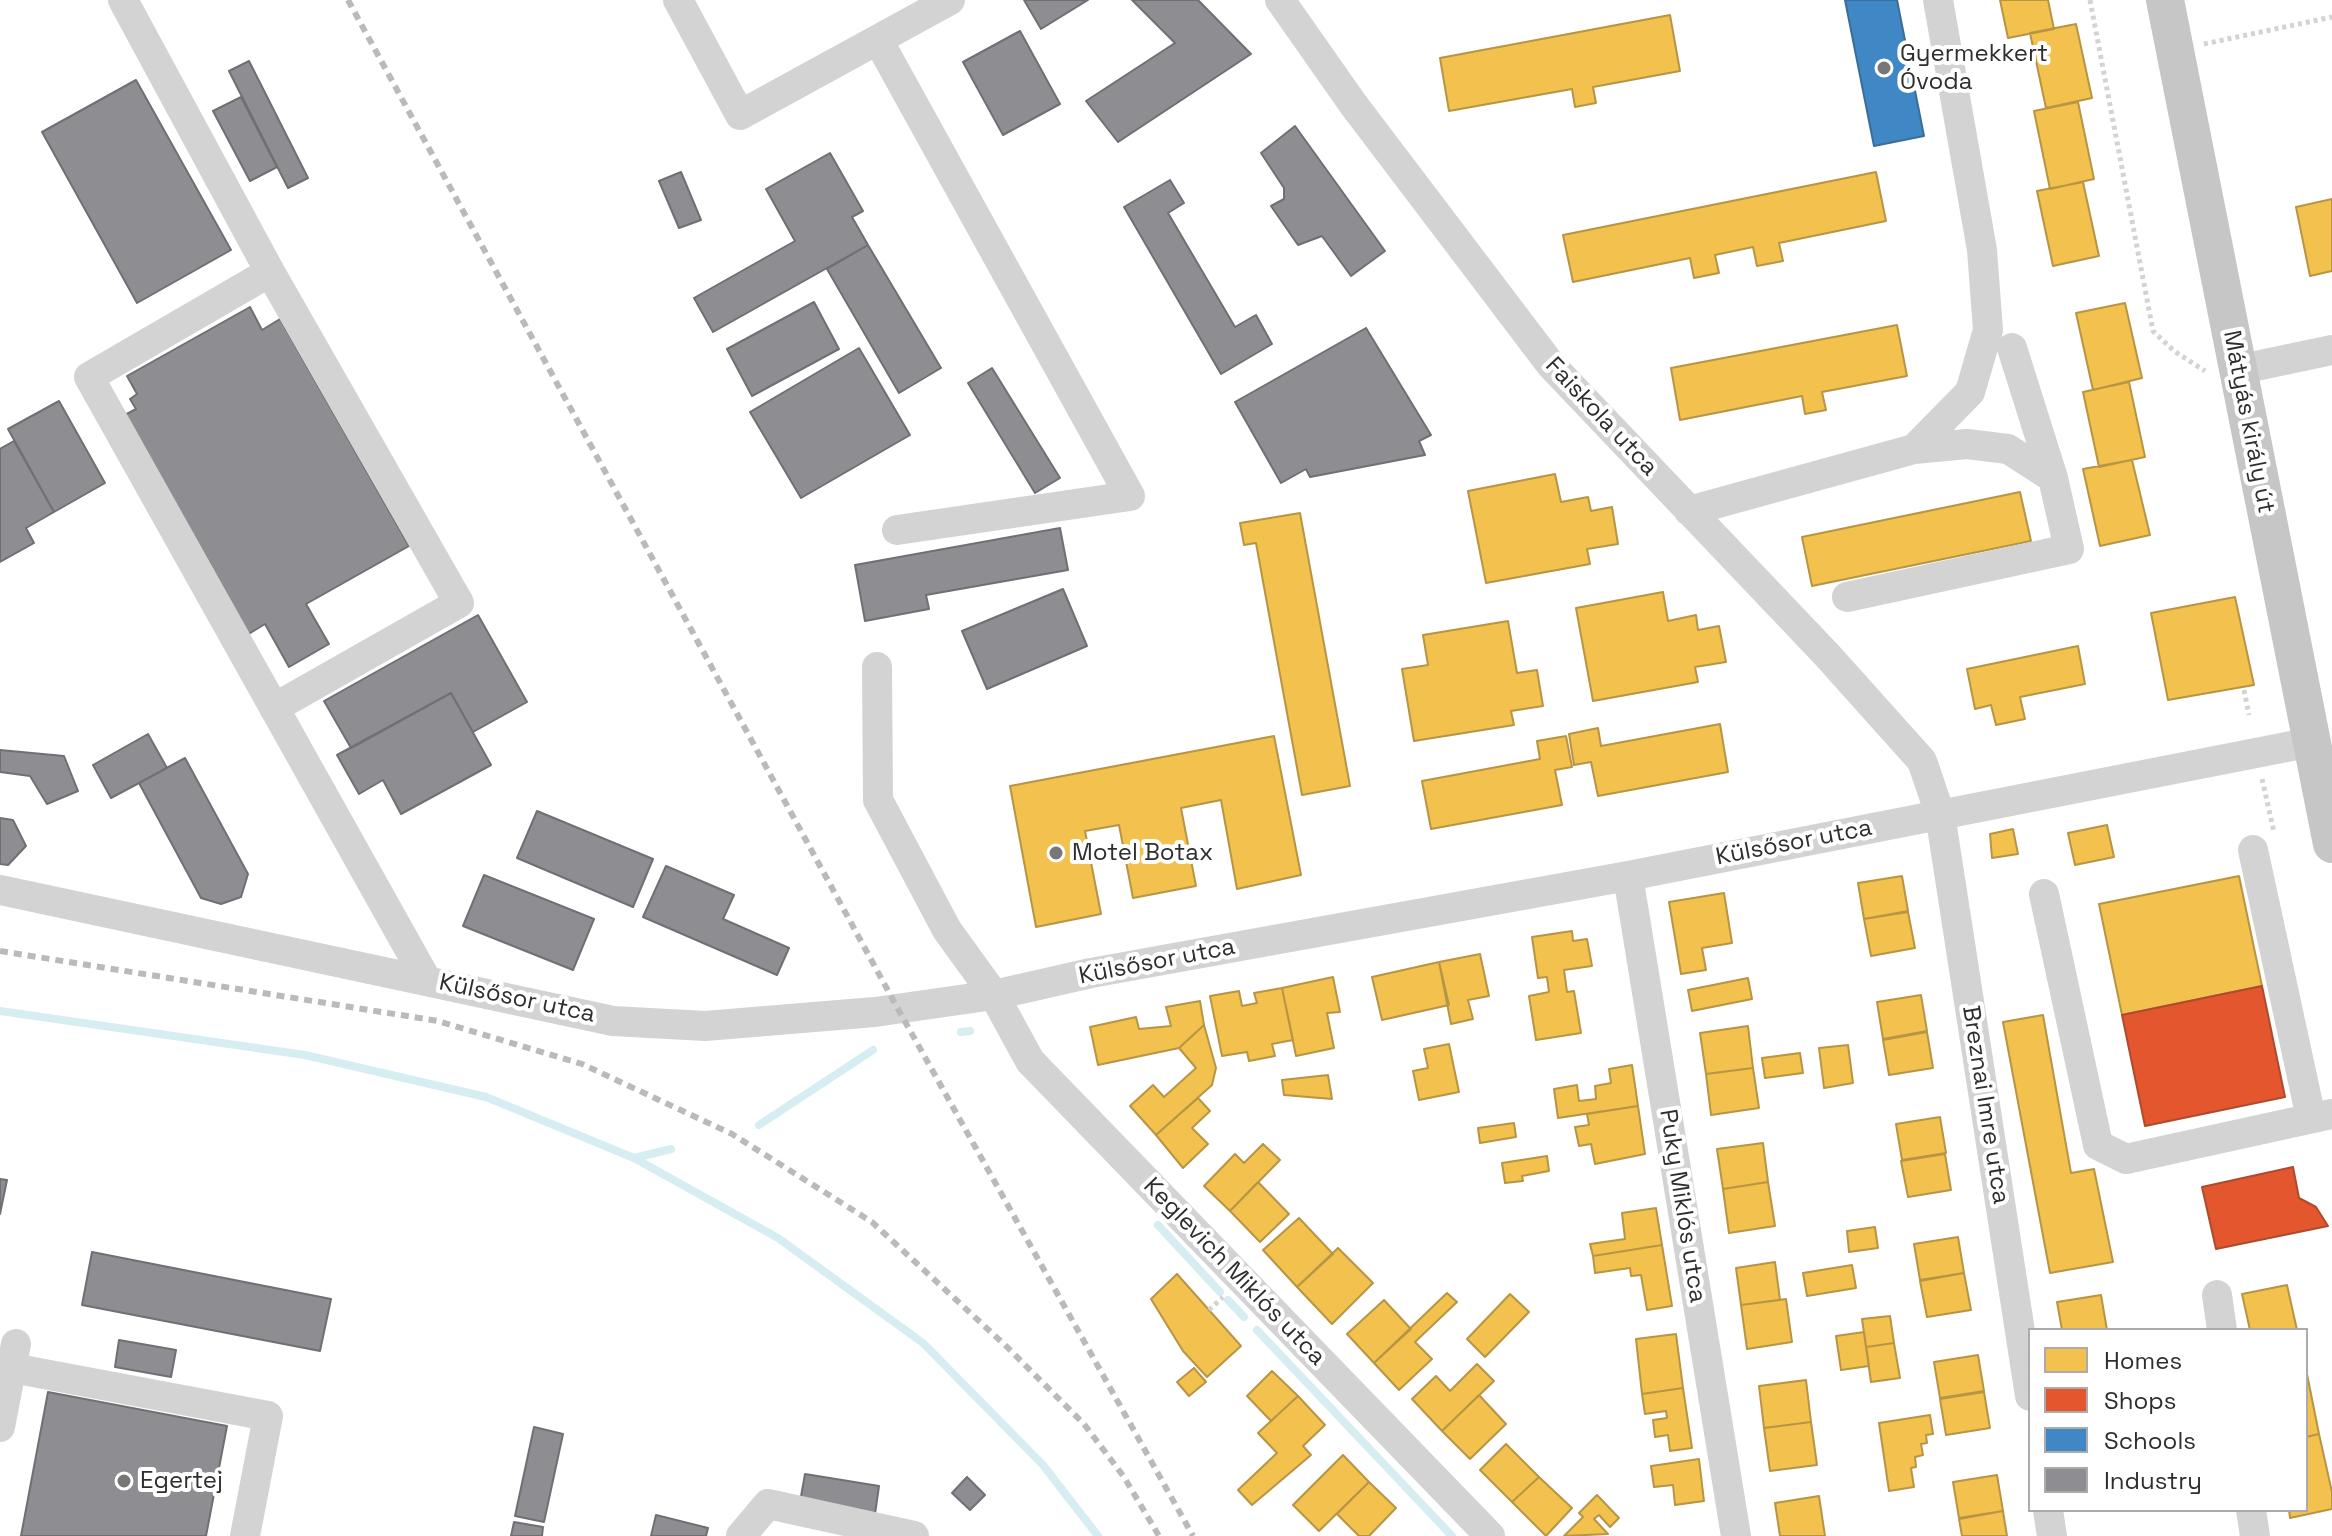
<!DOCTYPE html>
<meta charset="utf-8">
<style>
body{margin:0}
#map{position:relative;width:2332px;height:1536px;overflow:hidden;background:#fff;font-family:"Space Grotesk",sans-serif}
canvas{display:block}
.legend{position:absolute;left:2028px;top:1328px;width:280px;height:184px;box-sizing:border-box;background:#fff;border:2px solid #ababab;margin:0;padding:10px 14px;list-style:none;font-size:24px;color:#2e2e2e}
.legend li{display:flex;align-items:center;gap:16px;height:40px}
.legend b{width:40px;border:2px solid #ababab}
</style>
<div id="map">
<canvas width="2332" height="1536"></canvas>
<ul class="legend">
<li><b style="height:22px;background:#f2c14e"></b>Homes</li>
<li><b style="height:22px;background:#e4572e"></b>Shops</li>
<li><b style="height:22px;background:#3f88c5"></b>Schools</li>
<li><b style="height:22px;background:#8d8d92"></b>Industry</li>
</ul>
</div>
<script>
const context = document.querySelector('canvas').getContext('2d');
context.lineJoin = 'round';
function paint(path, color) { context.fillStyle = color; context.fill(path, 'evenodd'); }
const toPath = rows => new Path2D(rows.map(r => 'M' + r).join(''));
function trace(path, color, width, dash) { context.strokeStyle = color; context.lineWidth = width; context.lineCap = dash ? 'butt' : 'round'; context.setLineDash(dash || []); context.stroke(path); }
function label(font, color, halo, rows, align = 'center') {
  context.font = font + ' "Space Grotesk",sans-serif'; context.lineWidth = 8; context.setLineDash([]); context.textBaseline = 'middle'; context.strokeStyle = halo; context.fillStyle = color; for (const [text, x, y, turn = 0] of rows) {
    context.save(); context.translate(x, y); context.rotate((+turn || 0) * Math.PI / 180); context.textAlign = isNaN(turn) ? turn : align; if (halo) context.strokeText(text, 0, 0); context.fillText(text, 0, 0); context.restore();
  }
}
const homes = toPath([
 [2000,0,2048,0,2054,29,2008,38,2000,0],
 [1670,15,1680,71,1593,87,1596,103,1575,107,1572,89,1449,111,1440,58,1670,15],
 [2076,24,2092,98,2046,108,2030,33,2076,24],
 [2078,102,2094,179,2050,189,2034,111,2078,102],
 [1876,172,1886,221,1779,243,1783,261,1757,266,1753,247,1715,255,1719,273,1694,278,1690,258,1573,282,1563,235,1876,172],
 [2083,182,2099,256,2053,266,2037,191,2083,182],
 [2332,199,2332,271,2310,276,2296,207,2332,199],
 [2125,303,2142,378,2093,390,2076,313,2125,303],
 [1897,325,1907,376,1822,392,1826,410,1805,414,1802,396,1680,420,1671,368,1897,325],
 [2129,382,2145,457,2099,467,2083,392,2129,382],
 [2132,460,2150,535,2100,546,2083,469,2132,460],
 [1555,474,1561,502,1588,497,1591,511,1612,507,1618,544,1587,549,1590,564,1486,583,1468,491,1555,474],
 [2020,492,2031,541,1812,586,1802,537,2020,492],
 [1300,513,1350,786,1302,795,1256,543,1244,545,1240,523,1300,513],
 [1663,592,1668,621,1696,615,1698,630,1719,626,1726,662,1695,667,1698,682,1593,701,1576,608,1663,592],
 [2235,597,2254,685,2168,700,2151,613,2235,597],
 [1508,621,1517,673,1537,670,1543,706,1511,711,1514,725,1414,741,1402,669,1428,665,1423,635,1508,621],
 [2078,646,2085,684,2020,697,2025,719,1996,725,1991,705,1975,709,1967,669,2078,646],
 [1720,724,1728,772,1598,796,1591,762,1574,765,1569,734,1598,728,1601,746,1720,724],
 [1274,736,1301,875,1237,889,1221,800,1181,808,1196,886,1133,898,1119,825,1085,831,1101,914,1036,927,1010,786,1274,736],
 [1566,736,1572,767,1555,770,1562,805,1431,829,1422,781,1540,759,1537,741,1566,736],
 [2107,825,2114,857,2075,865,2068,833,2107,825],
 [2013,829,2018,854,1992,858,1990,834,2013,829],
 [1902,876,1908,911,1864,919,1858,883,1902,876],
 [2239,876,2262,986,2122,1015,2099,904,2239,876],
 [1724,893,1732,943,1702,948,1706,970,1681,974,1669,902,1724,893],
 [1908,912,1915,948,1871,956,1864,919,1908,912],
 [1572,931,1573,941,1587,939,1592,966,1564,970,1567,992,1574,991,1581,1033,1536,1040,1529,996,1549,992,1547,977,1538,978,1532,937,1572,931],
 [1480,954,1489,996,1468,1000,1473,1019,1451,1024,1439,962,1480,954],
 [1439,962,1449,1005,1382,1020,1372,977,1439,962],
 [1333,977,1340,1012,1327,1013,1334,1048,1296,1056,1282,988,1333,977],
 [1748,978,1752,999,1692,1011,1688,990,1748,978],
 [1282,988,1293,1040,1272,1044,1275,1056,1249,1061,1247,1052,1222,1056,1210,996,1239,991,1242,1006,1257,1003,1254,993,1282,988],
 [1921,995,1927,1031,1883,1039,1877,1002,1921,995],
 [1200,1001,1204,1025,1179,1048,1098,1065,1090,1027,1136,1017,1139,1029,1171,1026,1166,1007,1200,1001],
 [2043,1015,2071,1173,2094,1169,2113,1262,2050,1273,2003,1022,2043,1015],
 [1204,1025,1216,1068,1212,1085,1156,1135,1130,1106,1153,1085,1164,1097,1196,1068,1179,1048,1204,1025],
 [1748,1026,1753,1068,1706,1074,1700,1033,1748,1026],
 [1927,1032,1933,1068,1889,1075,1883,1040,1927,1032],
 [1449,1044,1459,1092,1419,1100,1413,1071,1428,1068,1424,1049,1449,1044],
 [1848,1045,1853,1083,1824,1088,1819,1048,1848,1045],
 [1800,1053,1803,1073,1765,1078,1762,1058,1800,1053],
 [1632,1065,1638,1106,1558,1118,1554,1089,1577,1085,1579,1101,1596,1099,1595,1086,1611,1083,1609,1069,1632,1065],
 [1753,1068,1759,1108,1711,1115,1706,1074,1753,1068],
 [1328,1075,1332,1099,1284,1095,1282,1080,1328,1075],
 [1198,1098,1210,1111,1192,1128,1208,1144,1183,1168,1156,1135,1198,1098],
 [1638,1106,1645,1154,1595,1164,1591,1144,1579,1146,1575,1127,1589,1125,1587,1114,1638,1106],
 [1940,1117,1946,1153,1902,1160,1896,1124,1940,1117],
 [1514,1123,1516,1137,1480,1143,1478,1128,1514,1123],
 [1763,1143,1768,1182,1723,1189,1717,1149,1763,1143],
 [1263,1144,1280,1160,1230,1211,1204,1186,1235,1154,1244,1163,1263,1144],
 [1945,1154,1951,1190,1908,1197,1901,1161,1945,1154],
 [1547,1156,1549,1171,1522,1176,1523,1181,1505,1183,1502,1163,1547,1156],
 [1258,1182,1289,1214,1260,1242,1230,1211,1258,1182],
 [1768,1182,1775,1226,1729,1233,1723,1189,1768,1182],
 [1656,1208,1662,1245,1593,1256,1590,1244,1625,1239,1622,1213,1656,1208],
 [1299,1218,1333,1254,1297,1287,1263,1250,1299,1218],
 [1875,1227,1878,1248,1849,1252,1847,1231,1875,1227],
 [1958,1237,1964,1273,1920,1280,1914,1244,1958,1237],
 [1662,1245,1672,1306,1647,1310,1641,1275,1631,1276,1630,1268,1595,1273,1593,1256,1662,1245],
 [1338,1248,1373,1283,1332,1324,1297,1287,1338,1248],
 [1775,1262,1780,1300,1741,1305,1736,1268,1775,1262],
 [1852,1265,1856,1288,1807,1296,1803,1273,1852,1265],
 [1964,1273,1971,1310,1927,1317,1920,1281,1964,1273],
 [1177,1274,1241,1346,1207,1377,1183,1351,1151,1299,1177,1274],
 [2287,1285,2297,1330,2250,1330,2242,1294,2287,1285],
 [1447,1293,1457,1302,1415,1342,1432,1359,1399,1390,1374,1363,1447,1293],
 [1510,1294,1529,1312,1485,1357,1467,1339,1510,1294],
 [2101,1295,2107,1330,2062,1330,2057,1302,2101,1295],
 [1786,1299,1792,1342,1747,1349,1741,1305,1786,1299],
 [1384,1300,1411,1329,1374,1363,1347,1334,1384,1300],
 [1890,1316,1894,1343,1866,1347,1862,1319,1890,1316],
 [1864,1332,1869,1366,1841,1370,1836,1336,1864,1332],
 [1676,1334,1683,1388,1642,1394,1636,1339,1676,1334],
 [1894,1343,1900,1378,1871,1382,1866,1347,1894,1343],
 [1978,1355,1984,1391,1940,1398,1934,1362,1978,1355],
 [1477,1364,1494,1381,1442,1431,1412,1399,1436,1376,1450,1391,1477,1364],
 [1194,1368,1206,1382,1189,1396,1177,1382,1194,1368],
 [2306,1369,2319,1434,2306,1437,2306,1369],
 [1272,1371,1298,1396,1271,1421,1247,1396,1272,1371],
 [1806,1380,1811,1422,1764,1428,1759,1386,1806,1380],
 [1683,1388,1692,1448,1670,1451,1668,1435,1655,1437,1653,1420,1667,1418,1666,1411,1645,1414,1642,1394,1683,1388],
 [1984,1392,1990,1428,1946,1435,1940,1399,1984,1392],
 [1479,1395,1506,1424,1470,1459,1442,1431,1479,1395],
 [1298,1396,1325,1425,1303,1446,1311,1455,1252,1505,1238,1490,1277,1453,1258,1433,1298,1396],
 [1930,1415,1933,1434,1926,1435,1927,1443,1921,1444,1923,1455,1915,1457,1916,1467,1911,1468,1914,1487,1889,1491,1879,1423,1930,1415],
 [1811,1422,1817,1465,1770,1471,1764,1428,1811,1422],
 [2319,1434,2332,1492,2332,1509,2290,1518,2289,1510,2306,1510,2306,1437,2319,1434],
 [1506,1444,1539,1477,1512,1502,1480,1470,1506,1444],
 [1343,1455,1369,1482,1319,1531,1293,1505,1343,1455],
 [1699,1459,1704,1501,1675,1505,1673,1485,1654,1487,1651,1466,1699,1459],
 [1997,1475,2003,1511,1959,1518,1953,1482,1997,1475],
 [1539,1477,1572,1508,1546,1536,1512,1502,1539,1477],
 [1369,1482,1396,1508,1369,1536,1359,1536,1337,1514,1369,1482],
 [1597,1495,1619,1518,1610,1527,1599,1515,1594,1519,1608,1534,1564,1536,1583,1517,1579,1513,1597,1495],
 [1819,1496,1825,1536,1780,1536,1775,1503,1819,1496],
 [2003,1511,2007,1536,1962,1536,1959,1519,2003,1511]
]);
const shops = toPath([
 [2262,986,2285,1097,2145,1126,2122,1015,2262,986],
 [2293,1167,2299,1198,2316,1207,2328,1226,2216,1249,2202,1187,2293,1167]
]);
const schools = toPath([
 [1845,0,1897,0,1924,136,1874,146,1845,0]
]);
const industry = toPath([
 [1024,0,1088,0,1041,29,1024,0],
 [1132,0,1198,0,1251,54,1118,142,1086,101,1175,43,1132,0],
 [1020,31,1060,104,1003,135,963,62,1020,31],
 [249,61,308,178,288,188,229,71,249,61],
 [136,80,231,250,137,303,42,132,136,80],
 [241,97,277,167,250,181,213,111,241,97],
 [1295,126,1385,251,1351,276,1322,236,1298,245,1271,206,1284,199,1284,188,1261,153,1295,126],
 [830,153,863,211,852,217,868,245,713,332,694,298,795,241,766,189,830,153],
 [681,172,701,220,679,228,659,181,681,172],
 [1170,180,1184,203,1168,213,1235,327,1256,315,1272,344,1221,374,1124,207,1170,180],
 [868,245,941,368,899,393,827,269,868,245],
 [814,302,839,349,752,396,727,349,814,302],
 [250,307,262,330,280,319,409,546,306,604,329,644,289,667,265,624,247,635,123,416,136,409,130,399,137,394,127,376,250,307],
 [1366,328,1431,435,1419,441,1425,455,1310,477,1306,469,1281,483,1235,402,1366,328],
 [859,348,910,435,801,498,750,412,859,348],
 [992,368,1060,478,1035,493,968,383,992,368],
 [59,401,105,483,54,512,8,429,59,401],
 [14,441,54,512,26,528,34,543,0,562,0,449,14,441],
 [1060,528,1068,570,926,595,929,609,865,621,855,565,1060,528],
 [1063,589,1087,646,987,689,962,631,1063,589],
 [478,615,527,702,473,732,451,693,351,748,324,701,478,615],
 [451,693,491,765,401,814,383,780,359,794,337,755,451,693],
 [148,734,167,768,111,798,93,765,148,734],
 [0,750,64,756,78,791,47,804,30,776,0,772,0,750],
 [185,758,248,874,241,897,221,904,201,898,139,783,185,758],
 [537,811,653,859,633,907,517,858,537,811],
 [0,818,13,820,26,846,8,865,0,864,0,818],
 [666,866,734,895,723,919,789,948,777,975,643,917,666,866],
 [484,875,594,919,573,970,463,926,484,875],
 [0,1179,7,1180,0,1214,0,1179],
 [92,1252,331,1299,320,1351,82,1305,92,1252],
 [119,1340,176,1350,171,1377,115,1367,119,1340],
 [48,1392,227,1426,206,1536,21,1536,48,1392],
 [534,1427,563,1434,544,1522,515,1516,534,1427],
 [805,1474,879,1486,875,1514,800,1502,805,1474],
 [967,1477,985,1495,970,1510,952,1493,967,1477],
 [656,1515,708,1528,706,1536,651,1536,656,1515],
 [514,1522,543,1527,542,1536,511,1536,514,1522]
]);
const stream = toPath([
 [0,1011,305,1055,486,1097,634,1158,778,1238,923,1343,1043,1465,1098,1536],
 [961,1032,970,1031],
 [759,1125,873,1050],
 [634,1158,671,1149],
 [1158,1225,1220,1292],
 [1228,1300,1244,1317],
 [1257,1330,1452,1536]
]);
const path = toPath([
 [2090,0,2153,331,2174,351,2205,371],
 [2204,44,2332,17],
 [2244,690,2249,715],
 [2262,779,2274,832],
 [1209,1310,1223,1297]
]);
const minor = toPath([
 [123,0,270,272,459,603,274,708],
 [678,0,740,115,950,0],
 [1280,0,1353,104,1551,365,1827,655,1922,761,1940,814,2030,1396],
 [878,40,1130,496,897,530],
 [270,272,89,377,426,979],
 [2012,348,2053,478],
 [2237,370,2332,350],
 [1689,511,1914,449,1970,392,1988,330,1982,250,1938,0],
 [1847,597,2069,549,2053,478,2008,449,1967,444,1914,449],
 [877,667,878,800,947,930,994,995,1030,1061,1490,1536],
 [2253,850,2311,1118],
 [1628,876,1736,1536],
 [0,890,613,1021,705,1026,875,1012,994,995,1091,973,1628,876,2312,742],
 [2044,894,2098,1145,2126,1159,2332,1114],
 [2217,1295,2222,1330],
 [12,1368,268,1416,245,1536],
 [0,1427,16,1344],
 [2048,1510,2052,1536],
 [2251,1510,2255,1536],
 [741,1536,768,1504,914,1536]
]);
const major = toPath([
 [2165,0,2332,844]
]);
const rail = toPath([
 [348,0,898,1009,1193,1536],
 [0,951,438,1021,582,1064,732,1134,872,1222,1006,1346,1084,1424,1124,1477,1159,1536]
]);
const markers = [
 [1884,68,8,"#777"],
 [1056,853,8,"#777"],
 [124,1481,8,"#777"]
];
const poiNames = [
 ["Gyermekkert",1900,54],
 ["Óvoda",1900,82],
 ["Motel Botax",1072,853],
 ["Egertej",140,1481]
];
const streetNames = [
 ["Faiskola utca",1601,417,47],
 ["Mátyás király út",2248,422,79],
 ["Külsősor utca",1794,843,-11],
 ["Külsősor utca",1157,962,-11],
 ["Külsősor utca",517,999,12],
 ["Breznai Imre utca",1985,1105,81],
 ["Puky Miklós utca",1682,1206,81],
 ["Keglevich Miklós utca",1234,1272,46]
];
paint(homes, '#f2c14e');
trace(homes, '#b79544', 2);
paint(shops, '#e4572e');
trace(shops, '#ad4b2e', 2);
paint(schools, '#3f88c5');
trace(schools, '#3a6d98', 2);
paint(industry, '#8d8d92');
trace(industry, '#707074', 2);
trace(stream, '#d6edf2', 8);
trace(path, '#d3d3d3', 5, [4, 4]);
trace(minor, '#d3d3d3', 30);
trace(major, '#c6c6c6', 38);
trace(rail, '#bababa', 6, [8, 6]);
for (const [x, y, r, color] of markers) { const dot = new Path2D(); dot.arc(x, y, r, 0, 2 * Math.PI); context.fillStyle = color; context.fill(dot); trace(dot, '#fff', 3); }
label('24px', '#2e2e2e', '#fff', poiNames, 'left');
label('24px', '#2e2e2e', '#fff', streetNames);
</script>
